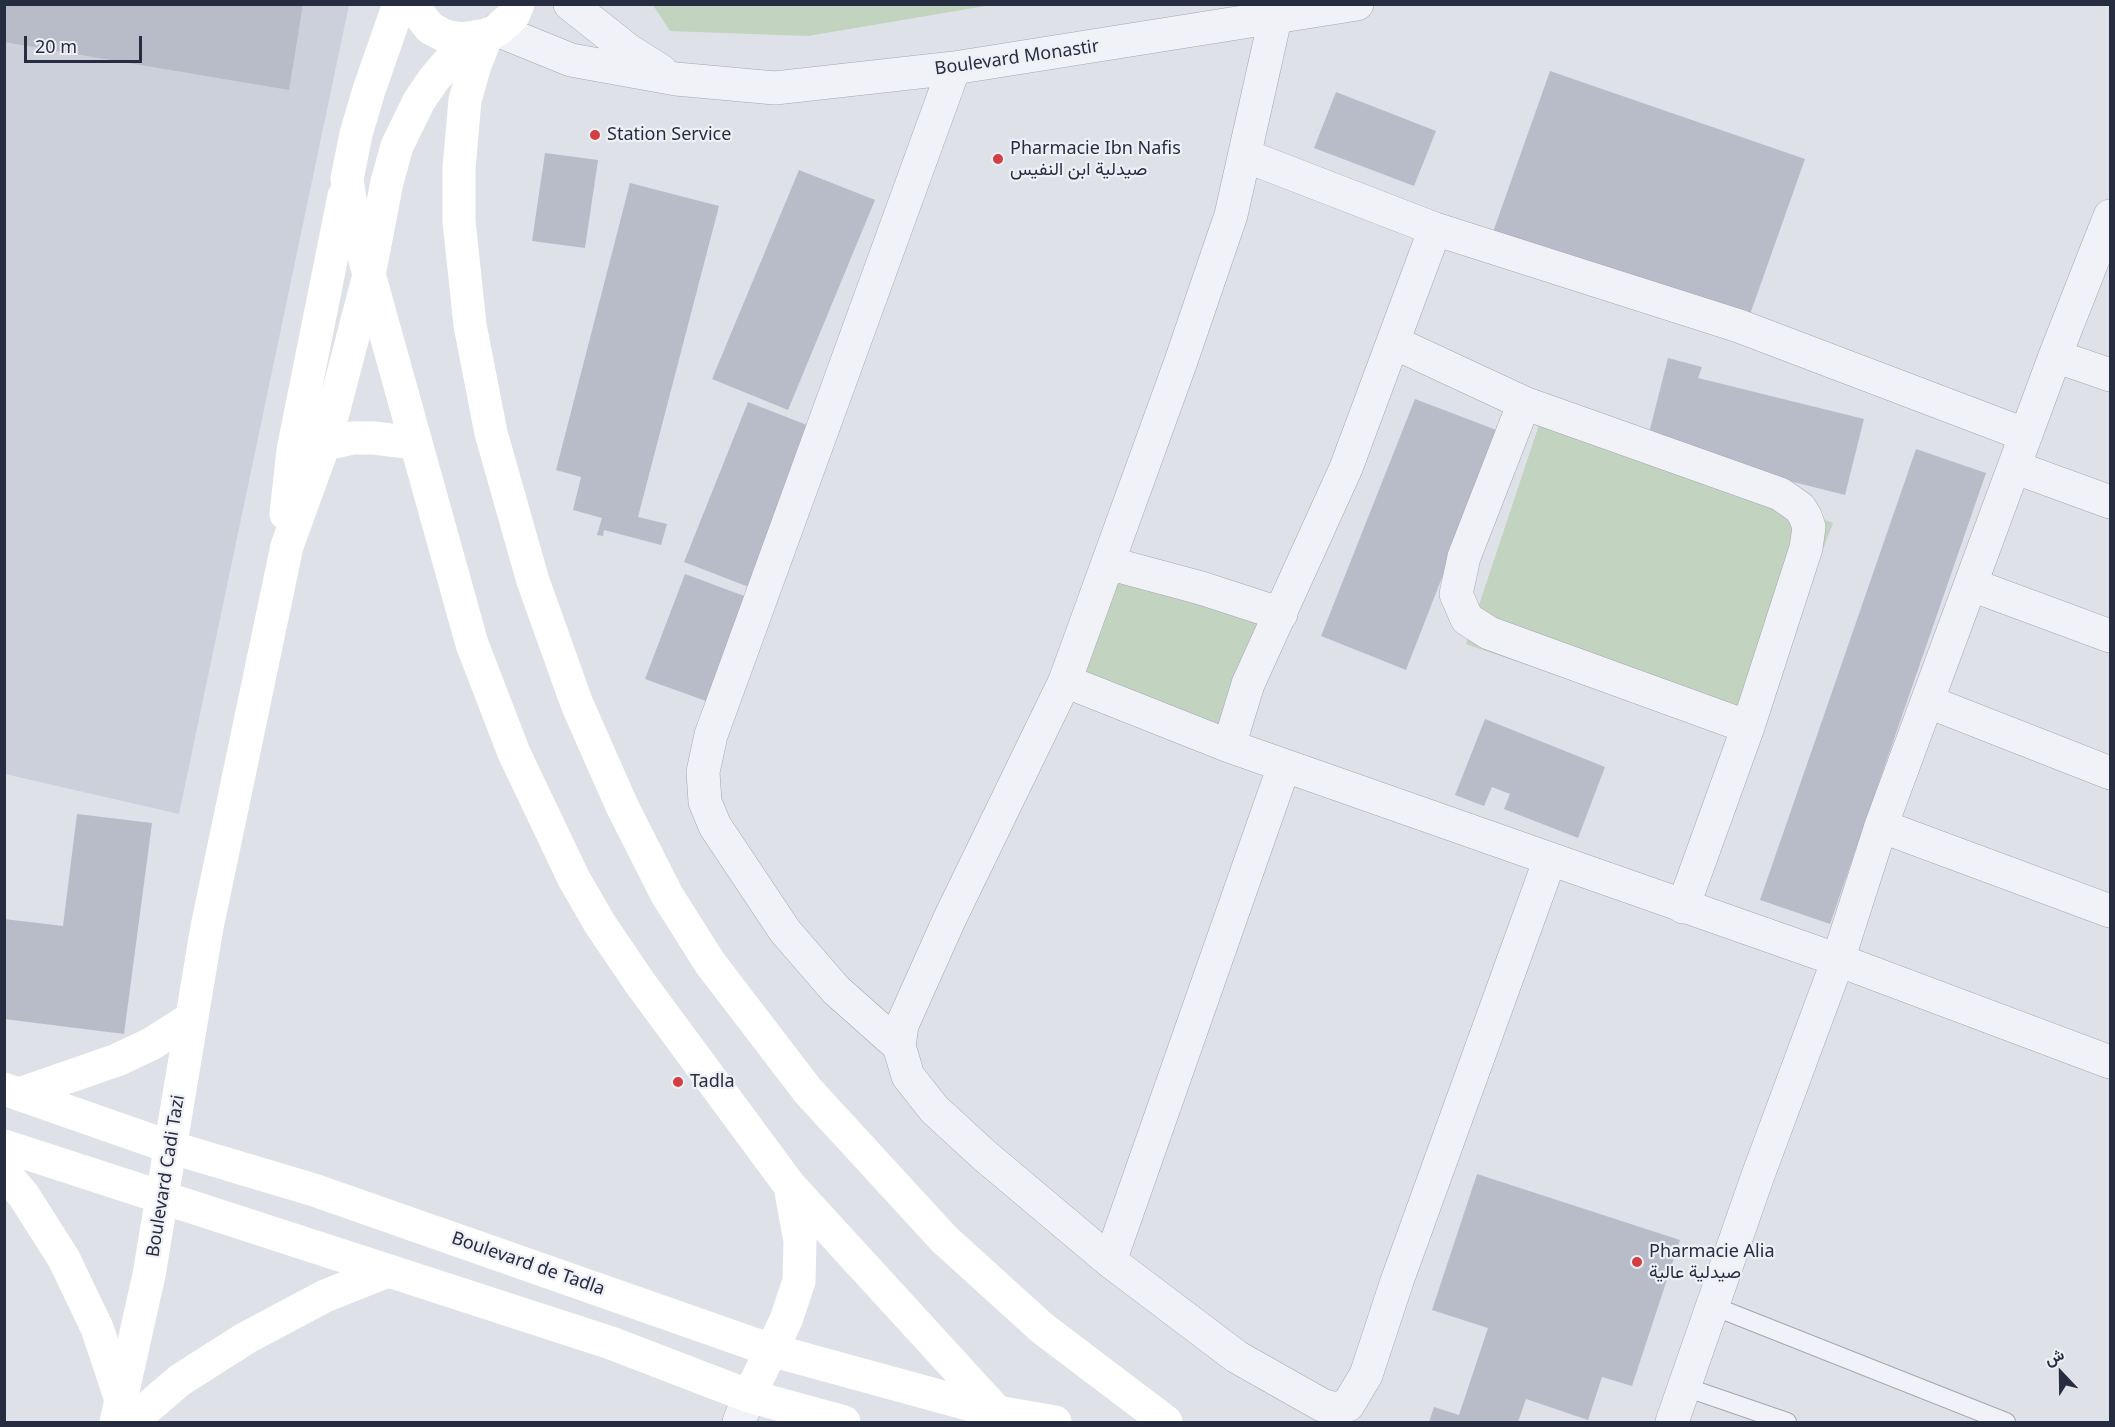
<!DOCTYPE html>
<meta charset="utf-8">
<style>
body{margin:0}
#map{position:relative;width:2115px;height:1427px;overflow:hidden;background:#dee1e8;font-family:"Noto Sans",Vazirmatn,sans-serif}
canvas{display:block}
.frame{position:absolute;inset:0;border:6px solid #272d40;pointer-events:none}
.north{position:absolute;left:2031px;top:1343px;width:60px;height:60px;-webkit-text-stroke:4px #eef0f6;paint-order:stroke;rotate:338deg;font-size:16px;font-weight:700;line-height:24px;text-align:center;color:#272d40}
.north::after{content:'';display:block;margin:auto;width:21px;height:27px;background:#272d40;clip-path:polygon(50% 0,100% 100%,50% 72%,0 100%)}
.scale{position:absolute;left:24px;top:36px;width:118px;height:27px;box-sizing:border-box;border:3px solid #272d40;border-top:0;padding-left:8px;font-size:18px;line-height:21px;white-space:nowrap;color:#272d40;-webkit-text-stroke:4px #eef0f6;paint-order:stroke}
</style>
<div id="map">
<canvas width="2115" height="1427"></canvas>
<div class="frame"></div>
<div class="north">ش</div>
<div class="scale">20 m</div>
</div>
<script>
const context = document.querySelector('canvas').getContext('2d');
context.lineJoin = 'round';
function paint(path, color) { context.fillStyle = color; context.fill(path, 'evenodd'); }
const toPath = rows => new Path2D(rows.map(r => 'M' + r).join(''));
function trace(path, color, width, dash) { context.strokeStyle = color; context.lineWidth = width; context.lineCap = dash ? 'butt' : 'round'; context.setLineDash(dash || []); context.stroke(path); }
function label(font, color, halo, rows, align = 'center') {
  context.font = font + ' "Noto Sans",Vazirmatn,sans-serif'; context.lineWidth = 4.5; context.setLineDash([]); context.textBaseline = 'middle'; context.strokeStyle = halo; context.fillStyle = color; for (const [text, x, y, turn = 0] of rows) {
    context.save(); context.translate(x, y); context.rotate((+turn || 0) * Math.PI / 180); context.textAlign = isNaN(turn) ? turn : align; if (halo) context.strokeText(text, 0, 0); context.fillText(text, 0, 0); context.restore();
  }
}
const built = toPath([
 [5,5,349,5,179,814,5,774]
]);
const green = toPath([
 [653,5,991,5,808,36,670,31],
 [1541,419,1833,523,1750,742,1466,644],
 [1110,562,1272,627,1239,756,1063,691]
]);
const building = toPath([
 [4,4,303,4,289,90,4,42],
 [1550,71,1805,159,1748,320,1493,232],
 [1336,92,1436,131,1414,186,1314,148],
 [545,153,598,160,585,248,532,241],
 [799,170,875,200,788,410,712,379],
 [630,183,719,206,638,517,667,524,661,545,604,530,603,536,597,535,602,518,573,510,581,477,556,470],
 [1668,358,1702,367,1698,378,1864,419,1845,495,1646,445],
 [1415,399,1499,431,1406,670,1321,636],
 [748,402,817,429,754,589,684,562],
 [1916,449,1986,473,1830,924,1760,900],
 [685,574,755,600,717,705,645,679],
 [1485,719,1605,767,1578,838,1504,809,1510,794,1492,787,1484,806,1455,795],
 [77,814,152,823,124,1034,4,1019,4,919,63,926],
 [1477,1174,1680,1240,1632,1386,1602,1377,1588,1420,1526,1399,1518,1422,1429,1422,1434,1407,1459,1415,1488,1328,1432,1310]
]);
const lane = toPath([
 [1713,1306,2006,1422],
 [1685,1387,1787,1422]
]);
const street = toPath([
 [570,4,628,50,661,71],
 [1275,19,1231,215,1180,364,1065,681,950,918,902,1025,899,1046,908,1076,934,1109,984,1155,1110,1261,1237,1357,1322,1405,1335,1409,1348,1405,1366,1375,1397,1281,1550,859],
 [497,30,571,60,676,79,775,88,954,68,1357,4],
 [1246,156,1435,229,1739,326,2026,435],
 [1395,343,1524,403,1780,494,1800,508,1805,516,1809,527,1806,548,1748,727,1683,907],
 [2055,356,2110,375],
 [1524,403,1464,557,1456,594,1467,619,1489,633,1748,727],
 [2014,467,2110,502],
 [1108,563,1201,588,1281,614],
 [1972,585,2110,636],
 [1065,681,1229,746,1838,960,2110,1062],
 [1929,702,2110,773],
 [1229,746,1248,684,1346,468,1435,229],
 [1881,826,2110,911],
 [899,1046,836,990,785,931,715,826,705,802,703,772,711,735,954,68],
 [1110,1261,1284,766],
 [739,1422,749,1396],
 [1672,1422,1757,1178,1838,960,1881,826,2055,356,2110,216]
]);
const secondary = toPath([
 [399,4,369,90,356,134,347,179,352,213,472,644,514,753,574,879,600,924,640,983,790,1186,997,1412,1011,1422],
 [411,4,430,28,445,36,461,39,487,35,497,30,513,16,518,4],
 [487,35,475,65,465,100,459,168,459,221,470,325,491,433,533,581,577,704,622,806,667,895,710,963,808,1091,944,1239,1042,1328,1166,1422],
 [324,444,353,438,374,438,415,443],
 [286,514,293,450,344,196],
 [4,1089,170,1147,314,1190,771,1350,997,1412,1055,1422],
 [19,1094,117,1060,151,1044,192,1018],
 [4,1146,611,1343,749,1396,844,1422],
 [4,1172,24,1196,64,1259,97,1328,121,1400],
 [749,1396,786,1320,799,1281,800,1241,790,1186],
 [116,1422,149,1275,207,927,287,546,324,444,334,409,369,275,387,182,397,146,419,101,434,79,452,58,477,38],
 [131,1422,180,1380,246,1338,325,1296,388,1271]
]);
const markers = [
 [595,135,6,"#d33e43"],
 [998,159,6,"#d33e43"],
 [678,1082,6,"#d33e43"],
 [1637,1262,6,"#d33e43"]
];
const streetNames = [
 ["Boulevard Monastir",1017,58,-8],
 ["Boulevard Cadi Tazi",166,1176,-81],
 ["Boulevard de Tadla",528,1264,19]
];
const poiNames = [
 ["Station Service",607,135],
 ["Pharmacie Ibn Nafis",1010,149],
 ["صيدلية ابن النفيس",1010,170],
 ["Tadla",690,1082],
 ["Pharmacie Alia",1649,1252],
 ["صيدلية عالية",1649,1273]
];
paint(built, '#ccd0da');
paint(green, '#c2d3bf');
paint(building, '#b8bcc8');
trace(lane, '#a3a7b2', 20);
trace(street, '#a3a7b2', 34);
trace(lane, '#f1f2f7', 18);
trace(street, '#f1f2f7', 33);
trace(secondary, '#fff', 33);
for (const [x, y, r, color] of markers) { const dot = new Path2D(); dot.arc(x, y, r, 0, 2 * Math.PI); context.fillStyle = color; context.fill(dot); trace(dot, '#eef0f6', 2); }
label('18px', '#272d40', '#eef0f6', streetNames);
label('18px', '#272d40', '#eef0f6', poiNames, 'left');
</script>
